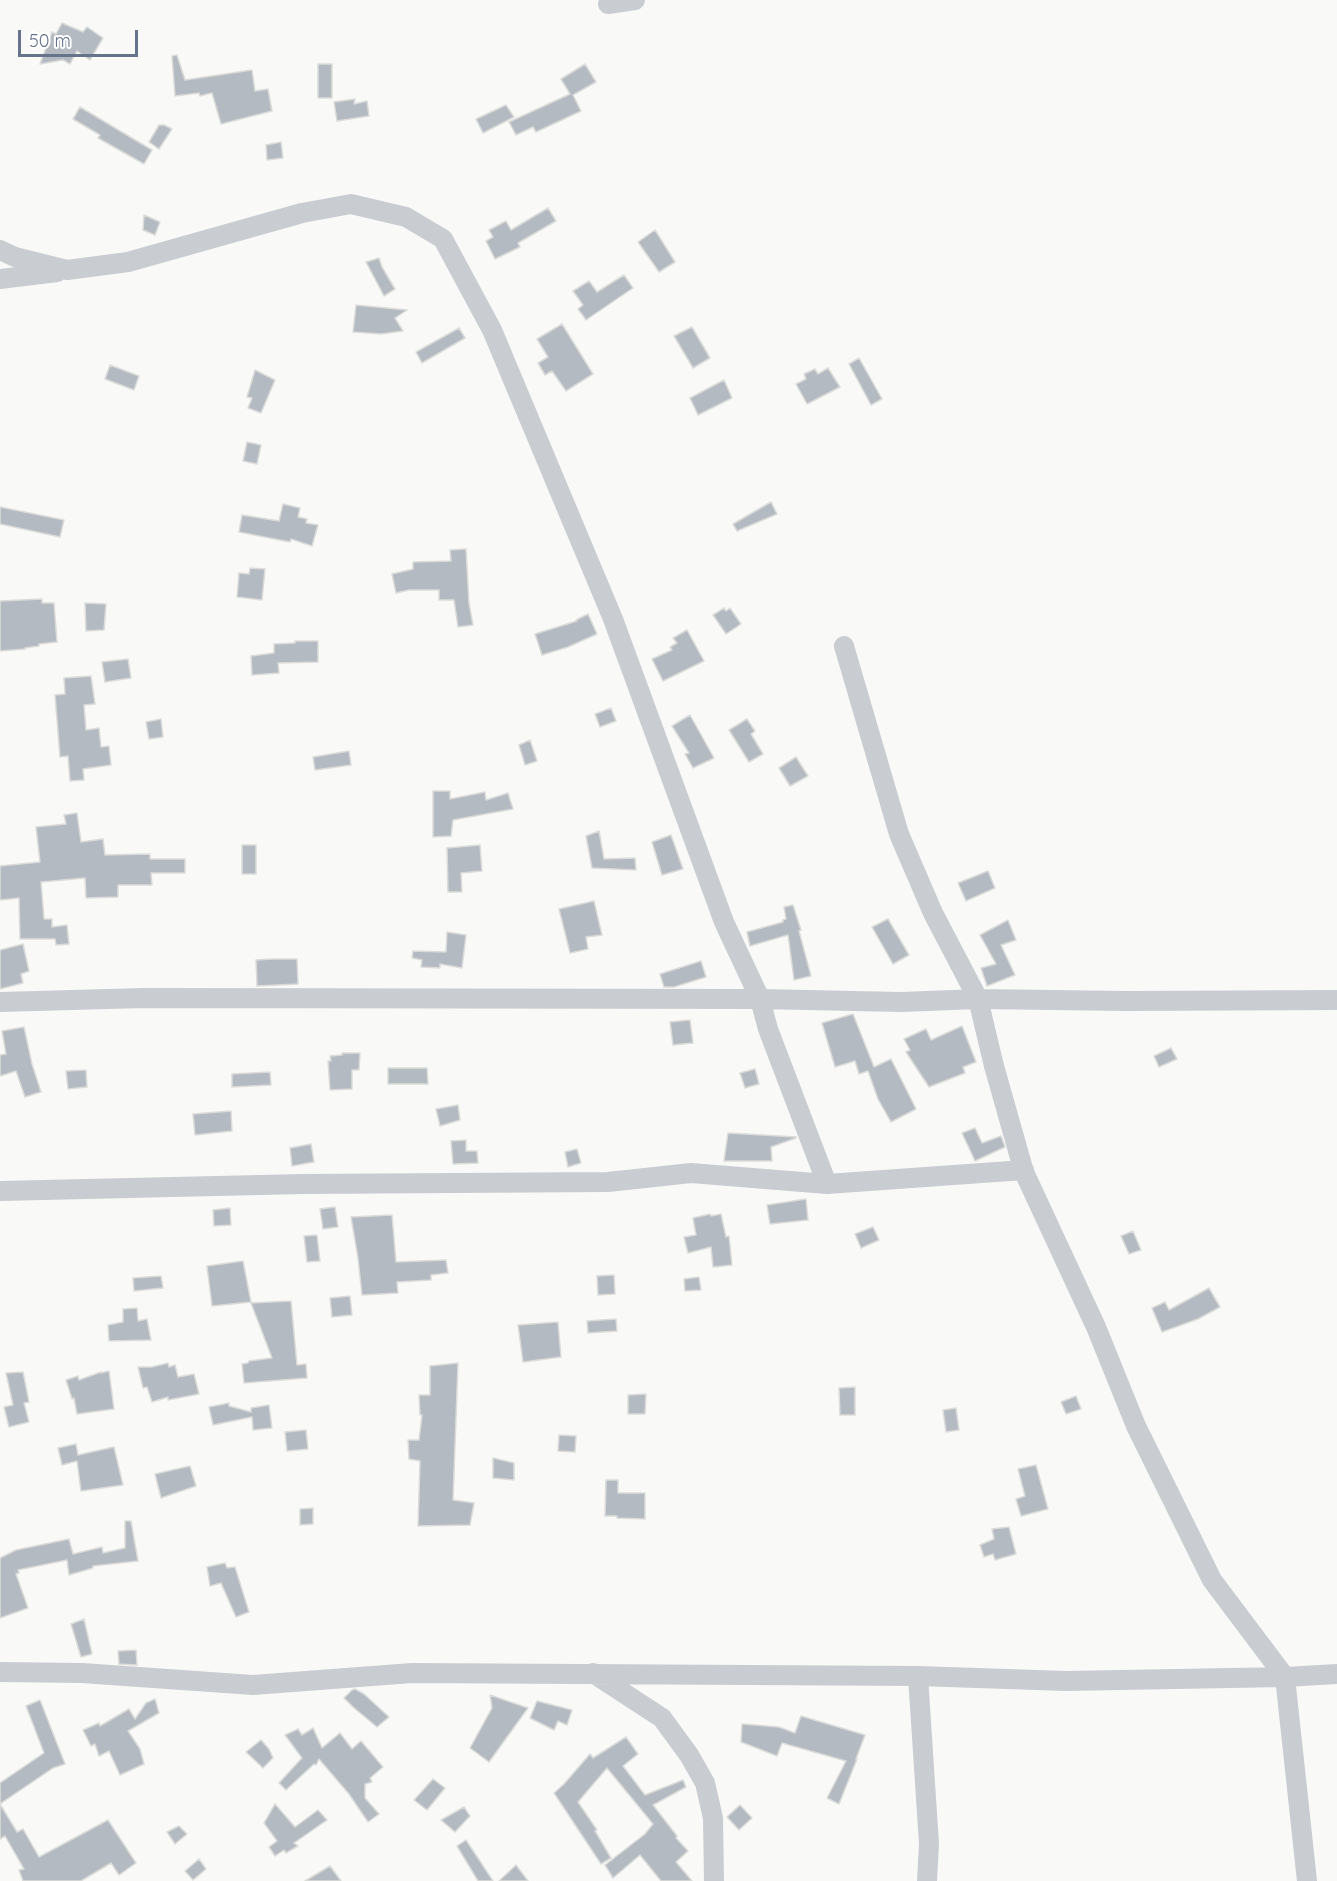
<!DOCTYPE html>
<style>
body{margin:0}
#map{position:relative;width:1337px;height:1881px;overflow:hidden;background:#f9faf7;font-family:Quicksand,sans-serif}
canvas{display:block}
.scale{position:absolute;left:18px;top:30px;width:120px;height:27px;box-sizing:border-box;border:3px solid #66748b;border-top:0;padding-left:8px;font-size:18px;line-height:21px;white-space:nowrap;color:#66748b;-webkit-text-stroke:4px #fff;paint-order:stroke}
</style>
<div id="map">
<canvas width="1337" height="1881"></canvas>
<div class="scale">50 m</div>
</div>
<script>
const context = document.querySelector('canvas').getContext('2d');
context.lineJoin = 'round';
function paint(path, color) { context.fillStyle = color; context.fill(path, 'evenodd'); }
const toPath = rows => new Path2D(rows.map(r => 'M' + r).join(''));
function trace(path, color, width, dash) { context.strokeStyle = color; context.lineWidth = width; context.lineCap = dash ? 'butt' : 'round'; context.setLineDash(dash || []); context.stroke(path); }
const building = toPath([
 [62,23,83,32,87,27,103,38,90,60,77,51,70,64,63,60,40,64,52,32,56,34,62,23],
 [177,55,185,80,252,70,255,91,268,89,272,111,221,124,212,93,200,96,199,93,175,96,172,56,177,55],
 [318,64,332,64,332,98,318,98,318,64],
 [585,64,596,82,573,95,581,111,536,132,533,127,516,135,509,122,570,94,561,79,585,64],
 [355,99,354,104,367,101,369,116,337,121,334,102,355,99],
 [506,105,514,117,483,133,476,119,506,105],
 [80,107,152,150,144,164,98,138,100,135,73,119,80,107],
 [159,125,164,125,172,129,159,149,149,142,159,125],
 [281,142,283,158,267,160,266,145,281,142],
 [548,208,556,221,518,243,520,247,495,259,486,241,493,237,489,230,506,221,511,230,548,208],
 [144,215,160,222,155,235,143,230,144,215],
 [655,230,675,262,659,272,638,242,655,230],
 [379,258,382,267,395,289,384,296,366,262,379,258],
 [624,275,633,288,586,320,578,309,583,305,573,291,589,281,597,292,624,275],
 [356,305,407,310,395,318,403,331,381,334,353,332,356,305],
 [562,324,593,374,566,391,552,371,545,375,538,363,548,357,537,339,562,324],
 [692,327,710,358,693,368,674,336,692,327],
 [459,328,465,338,422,363,416,352,459,328],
 [859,358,882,399,871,405,849,364,859,358],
 [110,365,139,376,134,390,105,379,110,365],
 [828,368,840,387,807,404,796,384,806,379,804,374,815,369,818,374,828,368],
 [255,370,275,380,261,413,248,408,252,398,247,397,255,370],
 [724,380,732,398,698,415,690,398,724,380],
 [247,442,261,445,257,464,243,461,247,442],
 [771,502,777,514,737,531,733,524,771,502],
 [283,504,300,508,298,517,307,519,306,523,318,525,312,546,291,539,290,542,239,532,242,515,279,521,283,504],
 [0,507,64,520,60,537,0,524,0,507],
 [466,549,469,603,473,625,458,627,454,600,439,600,439,590,409,590,396,593,392,574,413,569,413,562,451,561,450,550,466,549],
 [250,568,265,569,262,600,237,597,239,573,249,574,250,568],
 [42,599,42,603,54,603,57,642,39,644,39,646,25,648,25,649,0,651,0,601,42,599],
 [85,603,106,604,104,630,86,631,85,603],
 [724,608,726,611,730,608,741,624,726,634,713,615,724,608],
 [588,614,597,634,568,647,542,655,535,634,577,621,576,620,588,614],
 [687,630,704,661,663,681,652,659,672,650,670,647,677,643,673,638,687,630],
 [295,641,318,641,318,662,278,663,279,673,252,675,251,656,274,653,274,644,295,643,295,641],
 [128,659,131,678,105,682,102,662,128,659],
 [91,676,95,704,84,705,86,730,99,728,101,747,109,746,111,765,83,769,84,780,70,781,68,756,60,757,55,695,65,694,64,678,91,676],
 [611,708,616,721,600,727,595,714,611,708],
 [690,715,714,758,693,768,685,754,689,753,672,726,690,715],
 [161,719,163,737,149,739,146,722,161,719],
 [747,719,755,731,751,734,763,754,749,762,729,730,747,719],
 [530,740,537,761,525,765,519,745,530,740],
 [349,751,351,765,315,770,313,757,349,751],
 [796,757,808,776,790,786,779,768,796,757],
 [433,791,450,791,450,799,485,792,486,800,508,793,513,809,453,820,451,836,433,837,433,791],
 [77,813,81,842,103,839,105,855,150,854,150,859,185,859,185,873,151,873,152,885,118,885,118,897,86,898,85,878,41,882,44,919,52,919,52,927,67,925,69,944,56,945,55,939,20,939,19,898,0,900,0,866,40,862,36,827,66,824,64,815,77,813],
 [599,831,604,859,635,858,636,870,592,868,586,836,599,831],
 [671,835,683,869,662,875,652,842,671,835],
 [242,845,256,845,256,874,242,874,242,845],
 [480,845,482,871,461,873,462,892,448,892,447,848,480,845],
 [988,871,995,888,966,901,958,883,988,871],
 [594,901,602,935,586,937,588,949,570,953,559,909,594,901],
 [793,905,801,930,799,931,811,976,794,980,788,935,750,946,747,932,783,922,783,920,786,919,784,907,793,905],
 [888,919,909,955,893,964,872,927,888,919],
 [1008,920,1016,940,1001,945,1015,975,987,986,981,968,996,964,980,935,1008,920],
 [447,932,466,935,462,968,440,964,440,968,421,967,422,960,412,958,413,951,446,952,447,932],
 [23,944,29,971,21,974,23,983,0,989,0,950,23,944],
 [272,959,297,959,298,984,257,986,256,960,272,959],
 [701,961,706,977,674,987,664,987,660,974,701,961],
 [853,1014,874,1067,891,1059,916,1109,891,1122,878,1099,868,1071,859,1074,855,1061,835,1067,822,1023,853,1014],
 [690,1020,693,1043,673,1045,670,1022,690,1020],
 [962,1026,976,1062,963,1067,965,1073,929,1087,906,1052,910,1050,904,1039,926,1029,931,1040,962,1026],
 [24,1027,32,1064,41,1092,25,1097,16,1071,0,1076,0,1055,6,1054,2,1031,24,1027],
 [1171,1048,1177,1059,1159,1067,1154,1056,1171,1048],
 [342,1053,360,1053,359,1070,352,1070,352,1089,330,1090,328,1061,331,1061,330,1056,342,1055,342,1053],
 [388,1068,427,1068,428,1084,388,1084,388,1068],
 [755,1069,759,1084,745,1088,740,1073,755,1069],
 [86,1070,87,1087,68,1089,66,1071,86,1070],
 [270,1072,271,1085,232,1087,232,1074,270,1072],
 [458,1105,460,1120,440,1126,436,1109,458,1105],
 [231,1111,232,1131,195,1135,193,1114,231,1111],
 [975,1128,982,1143,1001,1136,1005,1147,975,1161,962,1133,975,1128],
 [728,1133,796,1137,796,1138,771,1147,772,1161,724,1161,728,1133],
 [466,1140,466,1151,477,1151,478,1163,453,1164,451,1141,466,1140],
 [311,1144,314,1162,292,1166,290,1148,311,1144],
 [577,1149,581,1163,568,1167,565,1152,577,1149],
 [806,1199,808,1220,770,1224,767,1205,806,1199],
 [335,1207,338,1227,323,1229,320,1209,335,1207],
 [230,1208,231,1225,214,1226,213,1210,230,1208],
 [710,1214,711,1216,721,1214,726,1237,729,1236,732,1265,713,1267,711,1247,688,1253,684,1237,696,1235,693,1218,710,1214],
 [392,1215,396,1262,446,1260,448,1273,431,1275,431,1280,397,1282,398,1293,362,1295,358,1258,351,1217,392,1215],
 [873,1227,879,1240,861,1248,855,1234,873,1227],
 [1133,1231,1141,1250,1129,1254,1121,1236,1133,1231],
 [317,1235,320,1261,307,1262,304,1236,317,1235],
 [243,1261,251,1302,212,1306,207,1266,243,1261],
 [614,1275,615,1294,598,1295,597,1276,614,1275],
 [161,1276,163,1288,134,1291,133,1278,161,1276],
 [699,1277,701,1290,685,1291,684,1279,699,1277],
 [1209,1288,1220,1307,1198,1319,1162,1332,1152,1308,1165,1302,1169,1310,1209,1288],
 [350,1296,352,1315,332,1317,330,1298,350,1296],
 [291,1301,297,1365,306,1364,307,1378,244,1383,242,1364,248,1363,249,1361,272,1358,251,1303,291,1301],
 [137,1308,138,1321,147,1319,151,1340,109,1341,108,1325,123,1322,123,1309,137,1308],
 [616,1319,617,1331,588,1333,587,1321,616,1319],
 [558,1322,561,1357,523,1362,518,1325,558,1322],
 [168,1363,169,1367,175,1365,178,1377,194,1374,199,1394,168,1400,168,1397,152,1402,147,1387,143,1388,138,1367,152,1367,168,1363],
 [458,1363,453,1500,474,1503,470,1525,418,1526,420,1461,409,1459,408,1440,419,1440,422,1415,420,1415,419,1395,430,1395,430,1366,458,1363],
 [109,1371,114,1409,77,1414,74,1398,72,1399,66,1380,78,1376,79,1380,101,1372,101,1373,109,1371],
 [23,1372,29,1402,24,1403,29,1422,9,1427,4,1407,13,1405,6,1373,23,1372],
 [855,1387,855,1415,840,1415,839,1388,855,1387],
 [646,1394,645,1414,628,1414,628,1395,646,1394],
 [1076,1396,1081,1409,1066,1414,1061,1402,1076,1396],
 [229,1403,229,1406,251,1412,251,1408,269,1405,272,1428,253,1430,252,1417,213,1425,209,1407,229,1403],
 [956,1408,959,1430,946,1432,943,1410,956,1408],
 [306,1430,308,1449,287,1451,285,1432,306,1430],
 [559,1435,576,1436,575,1452,558,1451,559,1435],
 [76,1444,78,1455,114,1447,123,1485,81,1491,77,1461,62,1465,58,1448,76,1444],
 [493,1458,514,1463,514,1480,493,1478,493,1458],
 [1036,1465,1048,1509,1021,1516,1016,1499,1025,1496,1018,1469,1036,1465],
 [190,1466,196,1486,161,1498,155,1474,190,1466],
 [606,1480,618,1480,618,1493,645,1493,645,1519,617,1518,617,1516,605,1516,606,1480],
 [313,1508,313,1524,300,1525,300,1509,313,1508],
 [125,1521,131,1521,138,1561,93,1566,93,1568,69,1575,67,1560,18,1570,19,1573,16,1574,28,1608,0,1618,0,1558,16,1550,69,1539,73,1554,102,1547,103,1553,125,1548,125,1521],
 [1009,1527,1016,1554,995,1560,993,1554,984,1557,980,1545,994,1539,992,1529,1009,1527],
 [225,1563,227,1568,235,1567,249,1612,236,1617,221,1583,210,1586,207,1567,225,1563],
 [84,1619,92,1654,81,1657,71,1624,84,1619],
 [136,1650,137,1665,119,1664,118,1651,136,1650],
 [355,1689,364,1694,389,1717,377,1727,353,1707,344,1698,352,1690,355,1689],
 [490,1695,528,1708,489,1762,470,1748,492,1708,490,1695],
 [155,1699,159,1713,128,1731,140,1749,144,1764,120,1775,109,1751,99,1756,95,1744,91,1746,83,1730,99,1723,100,1726,129,1709,135,1719,146,1703,155,1699],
 [40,1700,65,1764,53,1768,0,1804,17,1832,23,1829,39,1857,108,1820,136,1863,119,1875,111,1863,81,1881,23,1881,19,1870,24,1869,5,1836,0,1839,0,1783,44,1753,26,1706,40,1700],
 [537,1701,572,1710,567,1725,558,1721,554,1730,530,1718,537,1701],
 [801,1716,865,1735,856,1759,857,1759,839,1804,827,1798,846,1761,782,1743,777,1756,741,1742,742,1724,779,1727,795,1733,801,1716],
 [313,1728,322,1748,340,1733,352,1749,361,1741,383,1767,370,1778,372,1782,365,1784,365,1798,379,1814,368,1822,349,1794,319,1759,316,1765,314,1764,286,1790,279,1783,302,1758,285,1735,298,1729,302,1735,313,1728],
 [626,1737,638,1754,623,1766,645,1795,683,1780,686,1787,653,1805,677,1836,676,1838,688,1851,676,1862,692,1881,661,1881,640,1855,613,1878,605,1865,645,1834,653,1824,607,1768,578,1802,597,1830,595,1831,611,1858,601,1864,554,1793,564,1784,590,1754,593,1758,626,1737],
 [261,1740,269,1749,273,1758,263,1768,246,1752,261,1740],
 [433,1779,445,1788,427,1810,414,1800,433,1779],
 [275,1804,295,1827,318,1810,327,1820,294,1843,298,1846,286,1853,284,1850,275,1856,269,1847,277,1841,264,1823,275,1804],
 [740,1805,752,1818,739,1830,727,1817,740,1805],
 [464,1807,470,1816,455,1832,441,1820,464,1807],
 [179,1826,187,1834,175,1844,167,1832,179,1826],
 [466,1840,493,1881,478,1881,457,1846,466,1840],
 [199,1859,206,1869,193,1880,185,1871,199,1859],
 [516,1865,528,1881,499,1881,516,1865],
 [330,1866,341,1881,305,1881,330,1866]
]);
const street = toPath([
 [608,4,635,0],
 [0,250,15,257,67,270,128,262,302,213,351,204,406,217,443,239,492,330,613,619,724,922,760,999,768,1029,827,1184],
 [0,279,57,272],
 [844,646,899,834,933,913,978,999,994,1066,1024,1172,1096,1327,1136,1426,1212,1580,1285,1677,1307,1881],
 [0,1002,144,998,760,999,901,1002,978,999,1126,1001,1337,1000],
 [0,1191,303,1184,608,1182,691,1173,827,1184,1024,1170],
 [0,1672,82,1673,253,1685,412,1673,918,1676,1066,1681,1285,1677,1337,1674],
 [593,1673,662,1718,689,1755,705,1783,713,1818,714,1881],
 [918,1676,929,1844,927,1881]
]);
paint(building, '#b4bac2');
trace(building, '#dbdcd9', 1.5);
trace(street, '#c9ccd1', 20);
</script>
